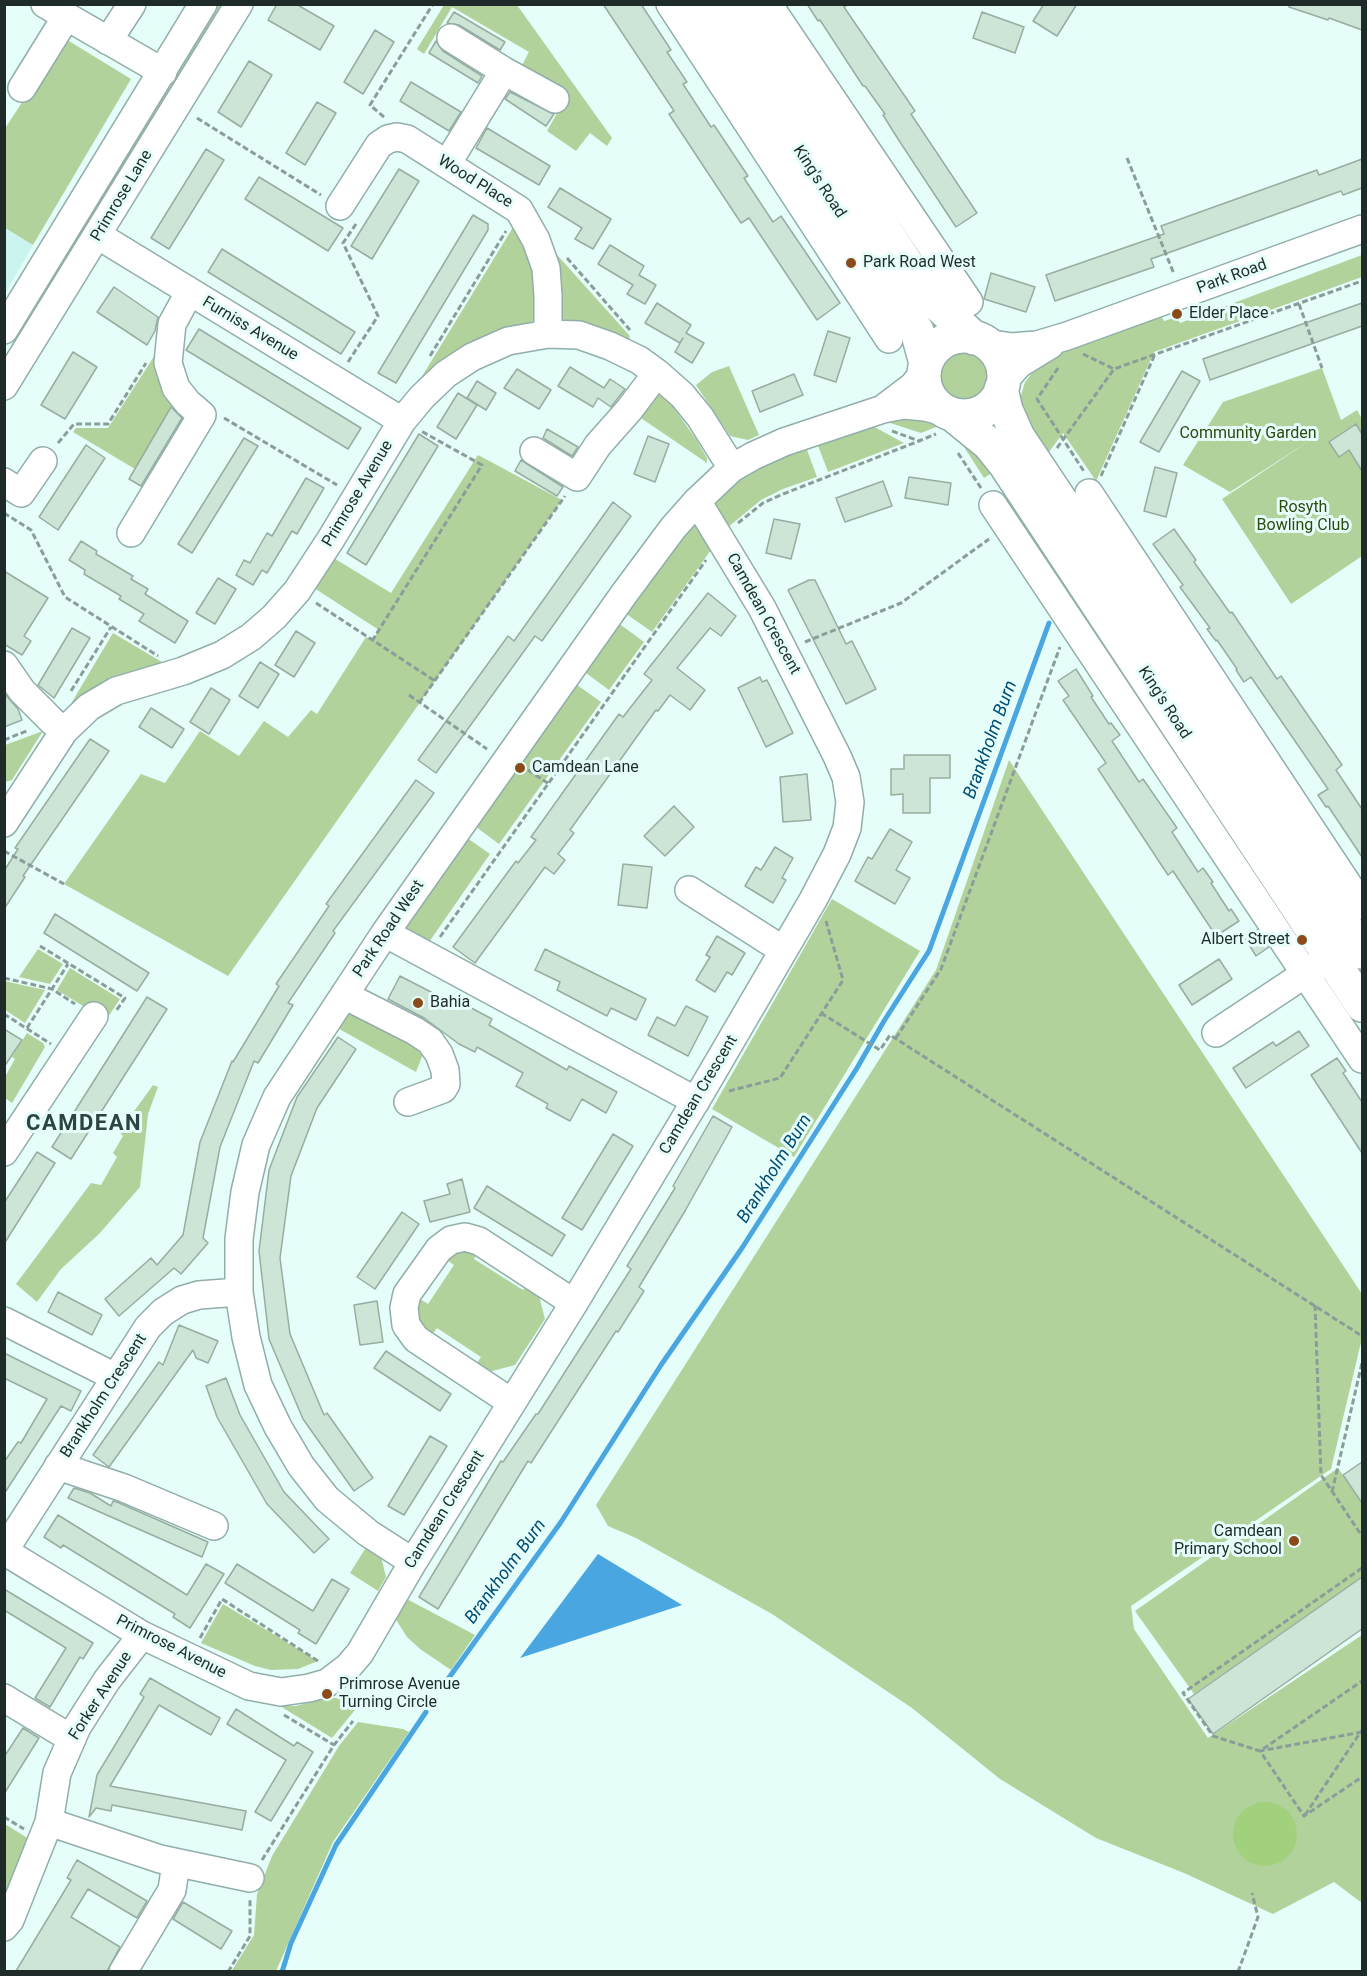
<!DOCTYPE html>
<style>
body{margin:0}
#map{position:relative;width:1367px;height:1976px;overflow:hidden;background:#e5fefa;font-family:Roboto,sans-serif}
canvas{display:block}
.frame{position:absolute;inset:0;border:6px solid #1f2b29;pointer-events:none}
</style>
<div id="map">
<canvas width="1367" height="1976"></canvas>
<div class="frame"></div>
</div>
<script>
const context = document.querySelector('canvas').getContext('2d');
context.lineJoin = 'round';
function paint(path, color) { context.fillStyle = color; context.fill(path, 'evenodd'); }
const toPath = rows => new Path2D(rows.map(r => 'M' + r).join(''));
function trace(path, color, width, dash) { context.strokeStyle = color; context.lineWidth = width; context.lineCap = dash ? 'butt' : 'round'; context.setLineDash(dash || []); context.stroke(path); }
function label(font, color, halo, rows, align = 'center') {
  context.font = font + ' Roboto,sans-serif'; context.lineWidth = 6; context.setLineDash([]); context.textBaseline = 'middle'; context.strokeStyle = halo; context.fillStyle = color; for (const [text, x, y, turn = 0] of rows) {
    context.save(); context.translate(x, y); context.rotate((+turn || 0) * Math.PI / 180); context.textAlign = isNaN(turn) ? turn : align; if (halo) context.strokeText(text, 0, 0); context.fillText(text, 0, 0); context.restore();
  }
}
const built = toPath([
 [5,228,33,245,5,294]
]);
const green = toPath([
 [216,5,228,5,34,321,28,317],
 [444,5,517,5,612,138,607,146,590,133,576,151,547,131,561,106,521,67,529,52,452,7,424,54,417,49],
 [64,38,131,79,33,245,5,228,4,130],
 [515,224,538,275,535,319,525,327,445,360,421,378],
 [550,247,629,335,631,344,564,324,558,318],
 [1362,255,1362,277,1154,352,1096,481,1063,433,1046,456,1019,402,1025,382,1035,369,1051,355,1160,314,1164,321,1177,317,1180,323],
 [162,344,173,404,135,469,73,432,76,428,108,428],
 '936 376a28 28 0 1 1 56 0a28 28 0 1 1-56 0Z',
 [729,366,759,435,748,440,730,436,696,385,712,372],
 [1322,368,1341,420,1357,410,1362,419,1362,556,1291,604,1222,499,1312,439,1230,492,1183,465,1223,402],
 [653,393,661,393,673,407,696,439,707,458,707,463,635,414],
 [900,413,941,425,921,433,881,420],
 [869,424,904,443,828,472,817,443],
 [955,433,998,469,984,478],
 [806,447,817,477,783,489,761,500,727,528,711,502,757,465],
 [478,455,562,500,228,976,64,884,141,774,165,783,200,731,239,756,264,721,288,737,311,710,317,714,366,637,372,640,379,630,314,588,332,557,391,593],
 [698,521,716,543,652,632,625,613,685,526],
 [617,622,644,642,609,690,582,670],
 [113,633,167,665,66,712],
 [573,682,601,702,499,844,472,824],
 [43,731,12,780,5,782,5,745],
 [1009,760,1362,1294,1362,1338,1331,1469,1131,1606,1134,1629,1208,1738,1362,1635,1362,1903,1334,1882,1273,1914,1184,1873,1096,1838,1000,1779,912,1708,772,1614,636,1538,608,1526,596,1505,936,970],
 [463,835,490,854,425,948,406,938,401,922],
 [832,899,920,951,794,1157,712,1109],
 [38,949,63,964,50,984,19,977],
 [70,968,120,999,106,1020,57,990],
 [4,981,45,990,25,1023,5,1010],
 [349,1007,425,1049,416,1072,334,1026],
 [27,1033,43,1043,45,1047,12,1103,5,1098,5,1077,15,1059,12,1057],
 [153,1085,158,1087,148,1114,140,1187,99,1234,61,1269,37,1302,16,1284,91,1183,101,1185,117,1157,113,1153,123,1136,119,1132],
 [450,1247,480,1248,474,1259,523,1290,531,1280,536,1284,545,1319,515,1365,481,1374,473,1369,481,1357,437,1328,429,1339,420,1332,415,1296,428,1304,454,1265,441,1256],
 [1338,1468,1362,1503,1362,1577,1194,1694,1135,1611],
 [367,1546,381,1556,386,1577,378,1591,350,1573],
 [403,1597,475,1635,451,1670,420,1649,407,1637,393,1615],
 [223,1604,318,1661,298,1669,271,1670,255,1666,201,1643],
 [325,1698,337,1698,347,1702,355,1710,332,1738,280,1706,296,1706],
 [358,1722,403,1729,409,1732,333,1842,276,1971,231,1972,254,1935,257,1894,272,1856,339,1746],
 [5,1824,29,1839,5,1895]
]);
const forest = toPath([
 '1233 1834a32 32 0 1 1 64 0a32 32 0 1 1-64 0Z'
]);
const water = toPath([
 [598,1554,682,1605,520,1658]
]);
const stream = toPath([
 [443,1686,561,1522,661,1365,742,1248,857,1068,884,1021,929,951,1049,623],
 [282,1972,291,1943,336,1845,426,1712]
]);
const building = toPath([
 [277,4,296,4,334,26,320,50,268,20,277,4],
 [603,4,641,4,671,50,667,52,687,82,683,84,711,127,714,125,748,176,744,178,773,222,781,216,840,303,817,320,749,218,741,223,669,114,674,111,603,4],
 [807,4,849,4,844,7,915,111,911,114,977,213,956,227,898,139,883,115,885,114,865,86,863,86,820,20,818,21,807,4],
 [1044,4,1077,4,1057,36,1033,21,1044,4],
 [1289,4,1362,4,1362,30,1329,18,1328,20,1289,7,1289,4],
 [454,12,505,42,500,50,459,25,447,23,454,12],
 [982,12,1024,27,1015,53,973,38,982,12],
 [375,30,394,42,363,94,344,82,375,30],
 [436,41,443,51,482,76,478,83,429,53,436,41],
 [249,61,272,75,241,127,218,112,249,61],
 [411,82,461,112,449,131,400,101,411,82],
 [510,92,554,114,546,126,505,99,510,92],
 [317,102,336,113,305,165,286,153,317,102],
 [487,128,550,166,539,185,476,148,487,128],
 [206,149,224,160,169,249,151,238,206,149],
 [1362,159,1362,188,1343,195,1341,191,1151,259,1154,267,1055,301,1046,275,1164,234,1161,226,1317,170,1319,175,1362,159],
 [399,169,419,181,372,259,351,246,399,169],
 [259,177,343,228,328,251,245,199,259,177],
 [560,188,611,219,593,249,575,239,582,228,548,207,560,188],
 [473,215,488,224,488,230,396,383,378,373,473,215],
 [610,245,644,266,639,275,656,285,645,304,627,294,633,285,598,264,610,245],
 [222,249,355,332,341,354,208,272,222,249],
 [991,273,1035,287,1026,312,984,299,991,273],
 [114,287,158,317,155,331,147,345,97,312,114,287],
 [657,303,691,325,686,333,704,343,692,363,675,352,683,338,680,343,645,323,657,303],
 [1362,303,1362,326,1210,380,1203,359,1362,303],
 [199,329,361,428,348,449,186,350,199,329],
 [828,331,850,338,836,382,814,375,828,331],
 [73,352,97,367,65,419,41,405,73,352],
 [570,367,604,388,610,379,625,389,611,407,598,398,593,407,558,386,570,367],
 [517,369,551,390,539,409,504,388,517,369],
 [1182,371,1200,381,1159,452,1140,442,1182,371],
 [794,374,803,395,760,412,752,391,794,374],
 [477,381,496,393,486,410,467,398,477,381],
 [458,393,477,405,456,439,437,427,458,393],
 [171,407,182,418,141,486,129,479,171,407],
 [1356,424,1362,434,1362,471,1349,450,1339,457,1329,442,1356,424],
 [547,429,578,447,572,456,543,438,547,429],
 [419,434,438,446,366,565,347,553,419,434],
 [648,436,669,444,655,482,634,474,648,436],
 [244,438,258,446,192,553,178,544,244,438],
 [86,445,105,458,58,530,39,517,86,445],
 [521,460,563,487,557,496,515,471,521,460],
 [1155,467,1177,473,1166,517,1144,511,1155,467],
 [909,477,951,483,948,505,905,498,909,477],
 [306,478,324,488,297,534,292,531,267,573,262,570,253,585,236,575,244,560,250,563,267,533,272,536,306,478],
 [883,481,892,506,845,522,836,498,883,481],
 [613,502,631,516,542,641,535,636,436,773,418,760,508,636,514,641,613,502],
 [774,519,800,524,791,559,766,553,774,519],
 [1174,529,1196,560,1194,562,1230,613,1232,612,1277,679,1281,676,1342,765,1336,770,1362,809,1362,857,1328,806,1326,807,1318,795,1328,789,1251,677,1244,682,1236,670,1237,669,1217,640,1216,641,1207,629,1210,628,1180,587,1183,585,1153,544,1174,529],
 [81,541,97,551,96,554,133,576,131,579,148,589,145,594,188,621,175,643,139,621,144,614,119,599,121,596,84,574,85,570,69,560,81,541],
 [4,571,48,598,24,636,31,641,22,655,4,644,4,571],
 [218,578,236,589,215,624,196,613,218,578],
 [809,580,815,580,846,644,852,641,876,689,846,704,788,590,809,580],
 [708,593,736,616,721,636,710,628,677,668,705,690,690,710,670,695,658,711,656,710,570,830,574,833,558,854,565,860,554,874,545,867,475,963,453,947,516,861,518,863,536,840,531,837,619,714,623,717,652,680,644,674,708,593],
 [72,628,90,638,54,698,38,685,72,628],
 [296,631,315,643,294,677,275,665,296,631],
 [260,662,279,674,258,708,239,696,260,662],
 [1076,669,1093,696,1091,697,1109,724,1111,723,1120,735,1112,741,1139,782,1143,779,1177,828,1172,832,1198,872,1203,868,1213,882,1211,883,1229,911,1231,909,1239,921,1216,936,1173,871,1168,875,1098,769,1106,763,1063,700,1069,696,1058,681,1076,669],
 [760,677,762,682,767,680,793,733,766,747,738,688,760,677],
 [211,688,230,700,209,734,190,722,211,688],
 [4,693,18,709,22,720,4,727,4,693],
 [151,708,184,729,172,748,139,727,151,708],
 [90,739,109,751,23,876,25,877,4,909,4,871,18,849,15,848,90,739],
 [904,755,950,755,950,778,930,778,930,813,903,813,903,794,891,795,891,769,904,769,904,755],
 [807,774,811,820,783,822,780,777,807,774],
 [416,780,434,793,333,931,335,933,288,1003,293,1005,258,1063,254,1061,220,1147,203,1238,208,1243,181,1274,174,1268,119,1316,105,1299,151,1258,157,1265,183,1235,200,1142,232,1061,233,1062,279,986,276,984,329,906,326,904,416,780],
 [674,806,694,827,665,856,644,836,674,806],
 [890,829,912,842,896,870,910,878,895,904,855,881,868,857,872,859,890,829],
 [775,847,793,858,782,878,786,880,773,903,745,886,756,867,761,870,775,847],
 [623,864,652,867,647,908,618,905,623,864],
 [55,914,149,973,137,991,44,933,55,914],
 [1257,930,1269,947,1256,956,1245,938,1257,930],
 [717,936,745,953,732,975,727,972,715,992,696,980,710,957,706,955,717,936],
 [545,949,646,999,636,1020,611,1008,607,1016,557,990,560,982,535,970,545,949],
 [1219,959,1232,979,1192,1005,1179,985,1219,959],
 [400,976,460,1007,462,1003,492,1019,489,1025,567,1070,569,1066,617,1092,606,1113,582,1099,570,1121,546,1108,548,1104,516,1086,523,1073,477,1047,475,1052,459,1044,424,1018,388,999,400,976],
 [147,997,167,1009,71,1159,52,1147,147,997],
 [686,1006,708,1017,688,1056,648,1035,657,1017,675,1026,686,1006],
 [4,1029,22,1040,4,1067,4,1029],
 [1299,1031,1309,1046,1246,1088,1233,1068,1273,1042,1276,1046,1299,1031],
 [338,1037,356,1049,317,1108,291,1176,280,1258,290,1334,324,1415,327,1413,373,1478,354,1491,303,1419,269,1339,259,1251,269,1170,297,1097,338,1037],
 [1337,1058,1346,1071,1343,1073,1362,1102,1362,1153,1311,1075,1337,1058],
 [713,1116,732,1127,685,1211,639,1287,644,1291,618,1332,616,1331,531,1463,528,1461,438,1609,419,1597,501,1461,503,1462,536,1414,538,1414,631,1269,627,1266,675,1188,673,1186,713,1116],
 [613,1134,633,1146,582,1230,562,1218,613,1134],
 [37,1152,55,1163,4,1244,4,1203,37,1152],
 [462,1179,470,1212,430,1222,424,1201,450,1194,447,1184,462,1179],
 [487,1186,565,1235,552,1256,474,1208,487,1186],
 [402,1212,419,1224,375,1289,357,1277,402,1212],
 [58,1292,102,1315,92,1335,48,1312,58,1292],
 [377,1301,383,1342,360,1345,354,1305,377,1301],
 [179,1325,218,1341,208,1363,196,1358,193,1350,109,1467,93,1455,159,1362,163,1365,179,1325],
 [386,1351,451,1394,440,1411,374,1368,386,1351],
 [4,1353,81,1391,71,1411,61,1406,4,1494,4,1462,18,1442,21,1443,47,1399,4,1378,4,1353],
 [226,1378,240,1415,284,1492,329,1539,314,1553,267,1504,217,1417,206,1386,226,1378],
 [430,1436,447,1446,404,1515,388,1506,430,1436],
 [1362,1462,1362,1503,1343,1475,1362,1462],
 [74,1488,90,1493,111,1506,113,1501,117,1502,208,1542,202,1557,68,1498,74,1488],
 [58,1515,187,1595,206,1564,224,1574,190,1628,173,1617,175,1614,63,1545,61,1548,44,1537,58,1515],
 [237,1564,313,1611,332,1579,349,1589,316,1644,298,1633,300,1630,225,1583,237,1564],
 [1362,1577,1362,1629,1213,1734,1188,1699,1362,1577],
 [4,1589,93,1643,83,1659,80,1657,50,1707,35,1698,66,1648,4,1610,4,1589],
 [150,1678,220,1718,211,1735,159,1705,110,1786,246,1811,242,1830,112,1805,111,1811,96,1808,89,1817,97,1775,144,1697,140,1694,150,1678],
 [236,1709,294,1746,297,1742,313,1752,271,1821,255,1812,286,1760,227,1724,236,1709],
 [23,1728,39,1738,4,1794,4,1757,23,1728],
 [77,1860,147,1901,137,1918,88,1889,71,1917,120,1947,107,1971,16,1971,71,1880,67,1878,77,1860],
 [183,1902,232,1931,221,1949,173,1919,183,1902]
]);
const path = toPath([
 [384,117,370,105,433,4],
 [197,118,321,195],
 [1127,158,1174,274],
 [567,258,630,330],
 [1299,304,1322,368],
 [1083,354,1114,369],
 [430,356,506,231],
 [348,362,378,316,343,243,356,224],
 [1058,368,1037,399,1085,473],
 [224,418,337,485],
 [892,431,919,441,936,434],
 [58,443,74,424,108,424,146,363],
 [1057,448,1114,369,1362,281],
 [958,453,981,488],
 [1101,476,1155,354],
 [4,513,31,530,65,597,158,656],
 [738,523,763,503,783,494,919,441],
 [316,603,435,681],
 [372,641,482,465,421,431],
 [805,642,901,603,989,539],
 [71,691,111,627],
 [409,695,487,749],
 [419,703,565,496],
 [4,740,29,730],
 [528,770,549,784],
 [4,851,64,884],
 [440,937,706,560],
 [40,946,125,998,116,1011],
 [4,978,52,989,75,1004],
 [821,1013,880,1050,890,1035,1362,1336],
 [4,1014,51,1044],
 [27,1028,68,964],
 [896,1038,941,969,1060,647],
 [729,1091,780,1078,843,980,826,921],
 [1315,1305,1321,1475,1362,1536],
 [1332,1492,1362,1363],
 [1362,1568,1183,1693,1213,1736,1260,1751,1362,1681],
 [200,1638,222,1599,318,1661],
 [284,1715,334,1745],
 [1362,1732,1260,1751,1304,1816,1362,1777],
 [1305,1815,1362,1730],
 [4,1817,24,1829],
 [262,1860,334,1745,353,1721],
 [228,1972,250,1936,250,1899],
 [1238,1972,1258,1917,1252,1893]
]);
const minor = toPath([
 [45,4,163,72],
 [670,4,889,339],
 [768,4,969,302],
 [108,41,132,4],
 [504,71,555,99],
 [22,88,66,17],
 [447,164,504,71,451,38],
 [340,206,379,145,388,139,397,137,407,139,519,210,536,240,546,268,548,296,548,334],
 [99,236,402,421],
 [4,330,203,4],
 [986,343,1012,347,1023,346,1037,345,1067,336,1362,229],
 [1002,383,1019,364,1050,345],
 [4,386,239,4],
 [884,408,913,386,924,372],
 [534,451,577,477,598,445,629,410,657,373],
 [4,482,21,493,43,461],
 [1089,493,1362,906],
 [993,505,1362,1059],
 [131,533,202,415,188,403,176,388,168,363,172,324,189,293],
 [4,665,22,691,52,721,64,731],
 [4,823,64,731,89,707,116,691,183,671,222,655,251,637,274,617,297,591,331,539,402,421,422,397,446,374,472,357,508,341,548,334,579,335,610,346,639,360,657,373,682,395,700,417,732,468],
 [689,890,783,950],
 [385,933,696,1101],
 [344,995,415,1031,430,1041,439,1054,445,1070,446,1084,443,1089,408,1102],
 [1216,1033,1320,964],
 [4,1152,94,1016],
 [4,1321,115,1377],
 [511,1402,416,1339,406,1325,404,1308,407,1294,439,1249,451,1240,465,1237,479,1241,574,1303],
 [58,1466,124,1488,214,1526],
 [4,1551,142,1635,249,1686,281,1692,309,1688,327,1683,348,1667,360,1653,413,1562,574,1303,701,1092,813,900,837,854,847,828,850,802,846,777,837,756,762,608,697,501],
 [4,1551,148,1327,163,1312,182,1300,199,1295,239,1292],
 [413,1562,368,1533,327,1499,301,1466,278,1427,258,1385,246,1337,239,1292,239,1239,245,1192,256,1145,277,1097,385,933,461,825,624,594,673,528,697,501,732,468,753,456,784,442,883,409,904,405,925,407,946,412],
 [4,1698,72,1739],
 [49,1822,160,1859,250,1878],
 [4,1927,10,1920,49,1822,57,1773,77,1727,107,1680,142,1635],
 [123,1972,172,1890,176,1863]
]);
const major = toPath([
 [703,4,917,331,926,363],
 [737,4,910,269,933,300,974,338],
 '924 376a40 40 0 1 1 80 0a40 40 0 1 1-80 0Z',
 [1001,389,1006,410,1018,437,1362,952],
 [952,414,989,444,1005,464,1362,1005]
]);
const markers = [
 [851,263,6,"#8c4919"],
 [1177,314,6,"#8c4919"],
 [520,768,6,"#8c4919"],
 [1302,940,6,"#8c4919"],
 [418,1003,6,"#8c4919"],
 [1294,1541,6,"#8c4919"],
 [327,1694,6,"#8c4919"]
];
const streetNames = [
 ["Wood Place",475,182,32],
 ["King's Road",819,182,57],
 ["Primrose Lane",122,196,-59],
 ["Park Road",1232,277,-20],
 ["Furniss Avenue",250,329,31],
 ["Primrose Avenue",358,494,-59],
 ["Camdean Crescent",763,614,61],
 ["King's Road",1164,703,57],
 ["Park Road West",389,929,-56],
 ["Camdean Crescent",699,1095,-59],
 ["Brankholm Crescent",104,1396,-57],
 ["Camdean Crescent",445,1510,-58],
 ["Primrose Avenue",171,1647,27],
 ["Forker Avenue",101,1696,-57]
];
const poiNames = [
 ["Park Road West",863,263],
 ["Elder Place",1189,314],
 ["Camdean Lane",532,768],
 ["Albert Street",1290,940,"right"],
 ["Bahia",430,1003],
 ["Camdean",1282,1532,"right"],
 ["Primary School",1282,1550,"right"],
 ["Primrose Avenue",339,1685],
 ["Turning Circle",339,1703]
];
const parkNames = [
 ["Community Garden",1248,434],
 ["Rosyth",1303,508],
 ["Bowling Club",1303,526]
];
const waterNames = [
 ["Brankholm Burn",991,740,-70],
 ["Brankholm Burn",775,1169,-58],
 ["Brankholm Burn",506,1572,-54]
];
const districtNames = [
 ["CAMDEAN",84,1124]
];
paint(built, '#ccf4ef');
paint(green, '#b2d29c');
paint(forest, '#a2d17d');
paint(water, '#49a6e0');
trace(stream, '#49a6e0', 5);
paint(building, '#cce5d6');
trace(building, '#96ada0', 1.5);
trace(minor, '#91aeaa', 30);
trace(major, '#91aeaa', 36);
trace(path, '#8a9d9a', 3, [6, 3]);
trace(minor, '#fff', 27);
trace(major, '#fff', 33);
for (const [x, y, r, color] of markers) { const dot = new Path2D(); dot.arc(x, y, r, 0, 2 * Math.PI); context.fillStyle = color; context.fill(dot); trace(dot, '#e5fefa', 2); }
label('16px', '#1f2b29', '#e5fefa', streetNames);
label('16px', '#1f2b29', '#e5fefa', poiNames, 'left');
label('16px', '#2d4a0f', '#e5fefa', parkNames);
label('italic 18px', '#014e75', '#e5fefa', waterNames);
context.letterSpacing = '1.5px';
label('bold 22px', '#2a4541', '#e5fefa', districtNames);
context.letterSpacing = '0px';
</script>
